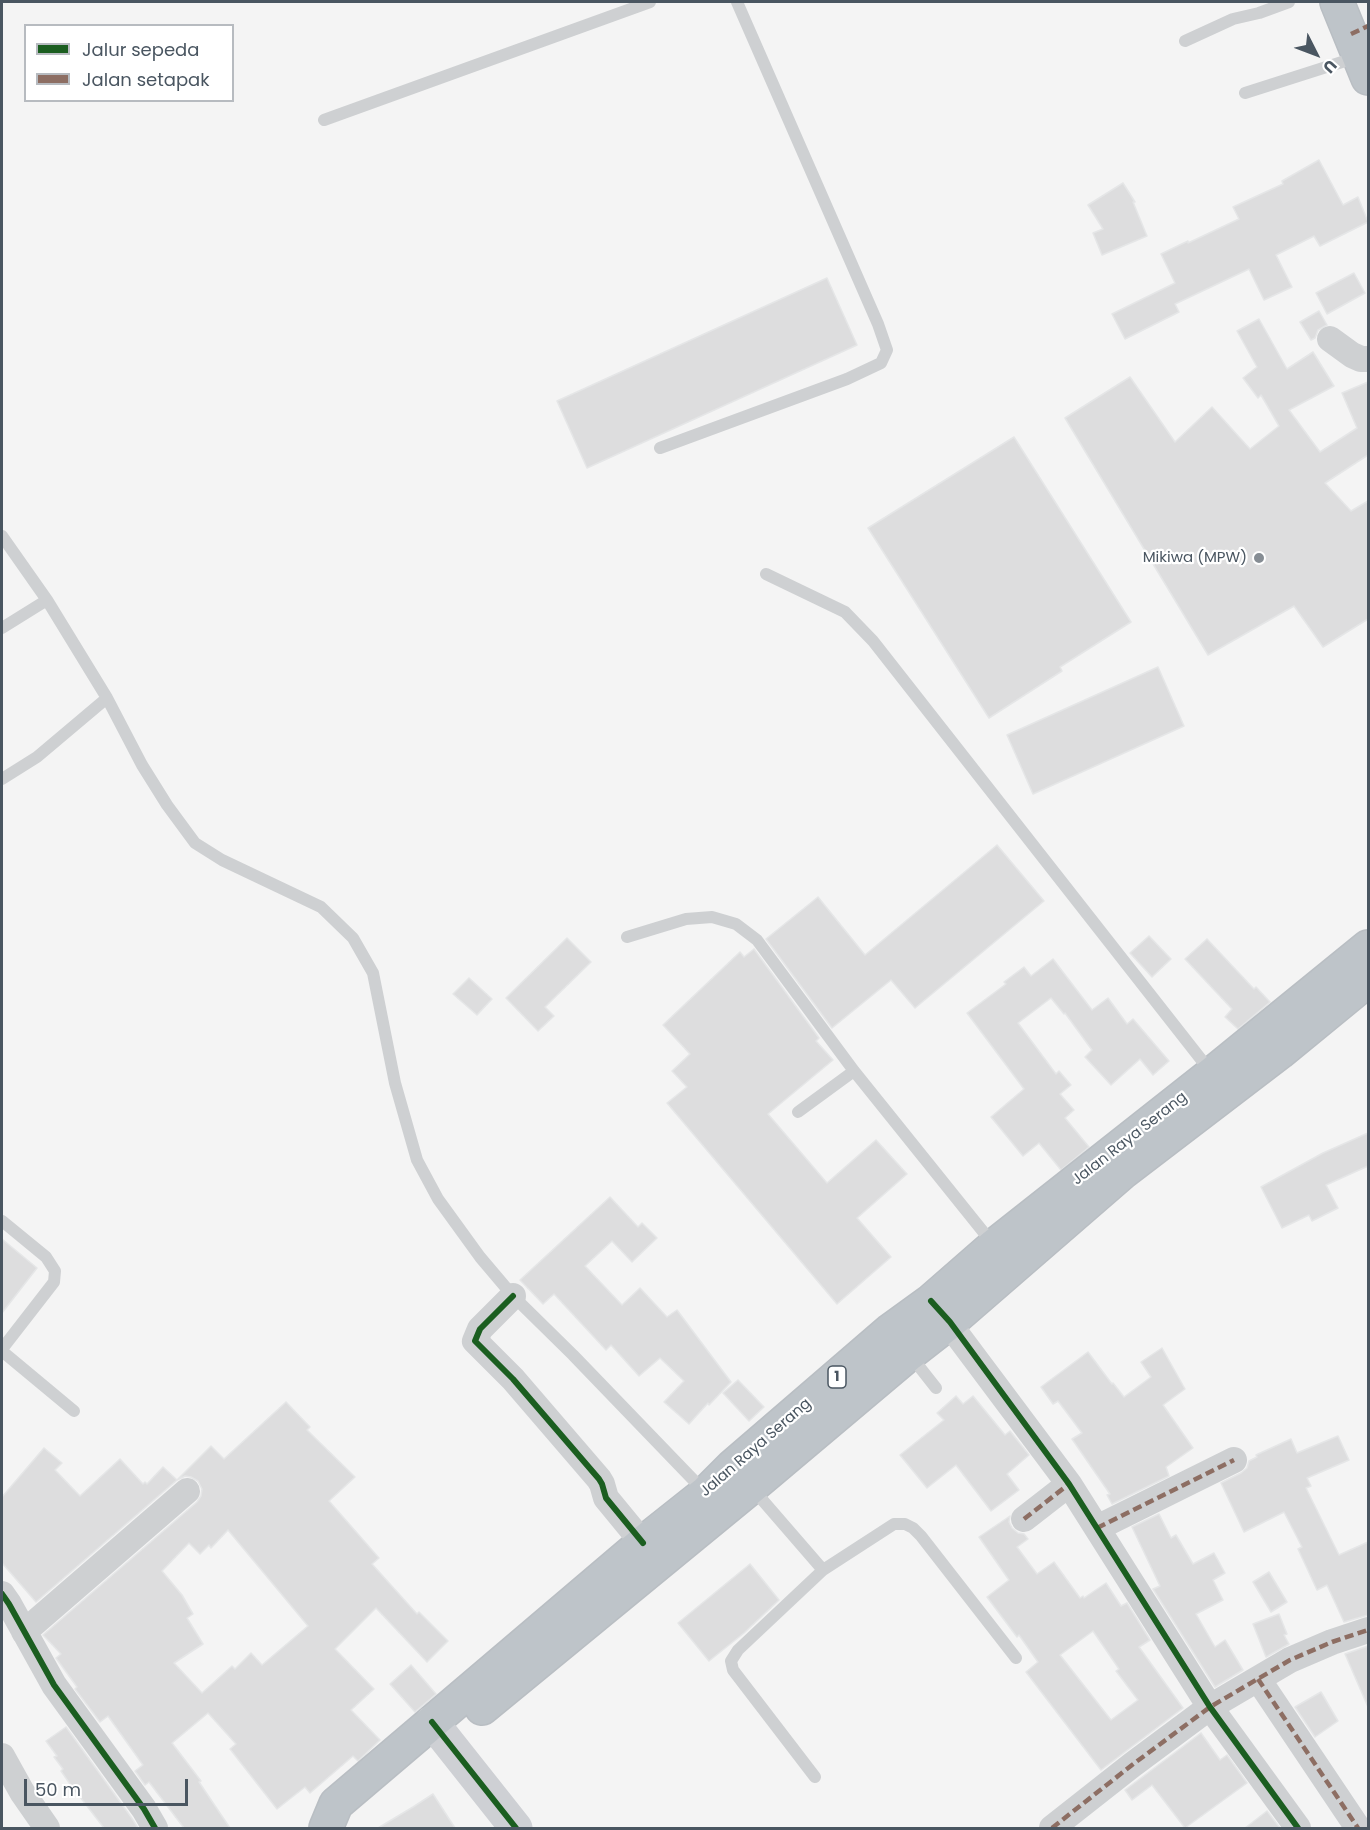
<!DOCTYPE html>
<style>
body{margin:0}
#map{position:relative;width:1370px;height:1830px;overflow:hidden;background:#f4f4f4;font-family:Poppins,sans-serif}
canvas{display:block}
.frame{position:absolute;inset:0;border:3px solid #4a5661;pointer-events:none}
.legend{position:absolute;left:24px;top:24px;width:210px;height:78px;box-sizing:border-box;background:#fff;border:2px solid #b7bbc0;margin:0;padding:8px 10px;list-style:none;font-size:18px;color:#4a5661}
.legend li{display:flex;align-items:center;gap:12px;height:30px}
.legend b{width:30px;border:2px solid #b7bbc0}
.north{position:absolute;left:1286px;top:24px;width:60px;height:60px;-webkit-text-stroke:4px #fff;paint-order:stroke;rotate:132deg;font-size:16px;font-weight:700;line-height:24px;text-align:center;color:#4a5661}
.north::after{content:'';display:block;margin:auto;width:21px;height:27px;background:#4a5661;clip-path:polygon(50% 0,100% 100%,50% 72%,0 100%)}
.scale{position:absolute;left:24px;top:1779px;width:164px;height:27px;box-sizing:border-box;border:3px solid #4a5661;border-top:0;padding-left:8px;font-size:18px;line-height:21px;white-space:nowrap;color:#4a5661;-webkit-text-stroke:4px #fff;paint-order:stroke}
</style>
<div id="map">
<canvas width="1370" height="1830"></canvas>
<div class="frame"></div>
<ul class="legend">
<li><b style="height:8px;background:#1b5e20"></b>Jalur sepeda</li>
<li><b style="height:8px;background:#8d6e63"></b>Jalan setapak</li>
</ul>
<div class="north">U</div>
<div class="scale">50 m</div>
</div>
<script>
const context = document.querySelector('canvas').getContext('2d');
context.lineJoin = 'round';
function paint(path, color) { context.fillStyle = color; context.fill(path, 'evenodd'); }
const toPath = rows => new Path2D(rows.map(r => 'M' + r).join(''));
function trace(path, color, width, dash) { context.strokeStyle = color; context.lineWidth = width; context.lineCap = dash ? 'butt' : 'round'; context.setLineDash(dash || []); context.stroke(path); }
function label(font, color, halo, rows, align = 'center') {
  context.font = font + ' Poppins,sans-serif'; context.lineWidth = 4.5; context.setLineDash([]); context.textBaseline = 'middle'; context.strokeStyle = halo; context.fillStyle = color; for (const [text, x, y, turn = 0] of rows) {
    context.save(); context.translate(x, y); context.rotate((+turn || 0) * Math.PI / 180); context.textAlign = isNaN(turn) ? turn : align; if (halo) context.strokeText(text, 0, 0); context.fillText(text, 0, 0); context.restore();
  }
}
const building = toPath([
 [1319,160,1343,205,1358,197,1368,222,1320,246,1314,236,1276,255,1292,287,1264,300,1249,269,1175,304,1179,312,1125,339,1112,314,1175,283,1161,254,1188,241,1188,243,1239,219,1233,207,1283,184,1282,181,1319,160],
 [1123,183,1135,202,1133,202,1147,236,1102,255,1093,233,1103,229,1088,205,1123,183],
 [1354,273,1365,293,1327,314,1316,293,1354,273],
 [827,278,857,345,587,468,557,401,827,278],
 [1319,311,1327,325,1318,330,1315,338,1311,340,1300,322,1319,311],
 [1259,319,1287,369,1313,352,1334,386,1289,410,1320,452,1357,428,1342,393,1368,382,1368,455,1325,483,1351,511,1368,501,1368,619,1323,647,1294,606,1208,655,1065,418,1130,377,1175,442,1212,407,1250,449,1279,426,1261,395,1258,398,1243,378,1257,367,1237,331,1259,319],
 [1014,437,1131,622,1060,667,1062,671,989,718,868,528,1014,437],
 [1158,667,1184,726,1033,794,1007,735,1158,667],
 [997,845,1044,901,915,1008,891,980,832,1028,766,939,818,897,865,955,997,845],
 [1149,936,1171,959,1152,977,1130,953,1149,936],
 [567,938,591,962,545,1007,554,1016,538,1031,506,998,567,938],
 [1207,939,1254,989,1256,987,1270,1002,1238,1029,1225,1017,1232,1009,1185,959,1207,939],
 [754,949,819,1038,816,1041,833,1060,768,1114,827,1183,876,1140,907,1174,857,1218,891,1257,837,1304,667,1103,687,1087,672,1071,690,1054,663,1025,740,952,744,957,754,949],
 [1053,959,1092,1010,1108,998,1127,1024,1133,1019,1169,1061,1153,1075,1140,1059,1111,1085,1085,1057,1092,1050,1065,1013,1064,1014,1051,998,1018,1023,1056,1074,1059,1071,1071,1085,1060,1094,1074,1110,1065,1118,1089,1147,1061,1170,1039,1143,1023,1156,991,1117,1024,1089,967,1013,1006,984,1004,982,1024,967,1031,976,1053,959],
 [469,978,492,999,477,1015,453,994,469,978],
 [1368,1133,1368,1166,1326,1185,1338,1208,1312,1221,1309,1215,1282,1228,1261,1187,1323,1153,1368,1133],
 [610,1197,638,1227,642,1223,657,1238,632,1262,612,1241,585,1266,622,1305,640,1288,667,1317,677,1310,731,1382,709,1405,708,1403,689,1424,664,1402,684,1381,660,1358,639,1376,611,1345,606,1350,554,1294,543,1304,520,1280,610,1197],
 [2,1239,37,1268,2,1313,2,1239],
 [1162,1348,1185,1389,1163,1405,1193,1448,1166,1467,1169,1476,1112,1504,1107,1495,1110,1494,1072,1439,1082,1433,1058,1401,1053,1404,1041,1387,1088,1352,1112,1384,1113,1383,1124,1397,1151,1377,1141,1362,1162,1348],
 [738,1380,764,1407,749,1421,723,1393,738,1380],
 [956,1396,963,1404,973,1396,1005,1435,1010,1431,1029,1455,1007,1474,1019,1490,991,1511,956,1465,927,1488,900,1455,944,1420,937,1413,956,1396],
 [286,1402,310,1427,307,1430,355,1477,329,1501,379,1558,372,1564,417,1614,419,1612,448,1641,427,1662,376,1608,335,1649,374,1689,351,1710,380,1740,358,1761,353,1756,310,1793,305,1787,277,1809,230,1749,236,1744,208,1713,172,1743,201,1781,199,1782,230,1828,184,1828,149,1782,145,1785,135,1771,143,1765,108,1716,100,1722,75,1689,77,1687,56,1658,61,1654,43,1635,197,1502,201,1496,202,1489,198,1481,191,1477,185,1476,177,1480,211,1446,224,1459,286,1402],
 [228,1530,308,1626,262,1665,251,1653,235,1669,232,1666,202,1693,174,1663,203,1644,187,1618,193,1614,182,1595,162,1571,189,1543,200,1554,209,1545,211,1548,228,1530],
 [1338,1436,1349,1460,1307,1478,1311,1486,1306,1488,1339,1555,1368,1542,1368,1615,1344,1622,1327,1585,1317,1590,1298,1549,1302,1547,1284,1512,1244,1532,1221,1483,1241,1473,1247,1468,1249,1461,1257,1457,1256,1455,1291,1439,1297,1453,1338,1436],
 [44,1448,62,1463,55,1470,80,1496,120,1459,143,1484,145,1482,147,1484,163,1467,177,1480,36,1602,2,1563,2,1497,44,1448],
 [1159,1514,1171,1538,1176,1535,1193,1564,1214,1553,1225,1573,1213,1580,1223,1600,1196,1614,1215,1647,1225,1640,1243,1670,1215,1687,1153,1589,1160,1586,1132,1527,1159,1514],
 [1010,1516,1009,1522,1012,1528,1018,1533,1024,1534,1028,1539,1017,1547,1037,1574,1054,1562,1080,1598,1083,1596,1084,1598,1106,1583,1121,1606,1127,1603,1150,1640,1139,1647,1183,1708,1101,1770,1026,1672,1038,1662,1019,1635,1017,1637,987,1597,1009,1580,979,1537,1010,1516],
 [1093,1631,1119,1669,1116,1671,1138,1700,1111,1720,1060,1655,1093,1631],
 [750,1564,779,1600,744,1633,709,1661,678,1623,750,1564],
 [1269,1572,1287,1602,1271,1612,1253,1582,1269,1572],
 [1279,1614,1287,1634,1284,1635,1289,1644,1266,1657,1253,1624,1279,1614],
 [1368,1646,1368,1707,1345,1654,1368,1646],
 [411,1665,436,1694,415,1712,390,1684,411,1665],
 [1321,1692,1338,1721,1315,1737,1295,1707,1321,1692],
 [66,1727,131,1817,138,1828,104,1828,70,1784,61,1771,63,1769,54,1757,57,1756,46,1741,66,1727],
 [1201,1733,1220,1760,1227,1755,1247,1783,1185,1828,1152,1785,1132,1800,1125,1790,1201,1733],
 [433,1794,455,1828,378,1828,413,1807,433,1794],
 [1267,1811,1280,1828,1245,1828,1267,1811]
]);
const lane = toPath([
 [1185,41,1233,19,1259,13,1289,2],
 [1245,93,1342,62,1357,55],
 [324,120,650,2],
 [660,448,847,379,881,363,887,350,878,324,737,2],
 [2,536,47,600,107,698,142,765,167,805,195,843,222,860,321,907,353,938,373,973,395,1083,417,1160,438,1199,480,1257,513,1296,573,1355,705,1492],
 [766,574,845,612,873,641,1211,1072],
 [2,628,47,600],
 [2,779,37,757,107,698],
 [627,937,686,919,712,917,736,924,757,940,854,1071,993,1244],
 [798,1112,854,1071],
 [2,1221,46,1257,55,1271,54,1282,2,1349],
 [2,1351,74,1411],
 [910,1355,936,1388],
 [752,1488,823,1570,738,1650,731,1661,733,1670,815,1777],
 [823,1570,894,1524,905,1524,913,1528,921,1536,1016,1658]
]);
const street = toPath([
 [1330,339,1352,355,1361,359,1368,359],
 [513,1296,480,1329,475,1341,513,1379,599,1479,602,1484,606,1498,643,1543],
 [938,1309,1069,1484,1210,1707,1298,1828],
 [1024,1519,1069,1484],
 [1097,1528,1234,1460],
 [2,1594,9,1604,54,1685,144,1809,155,1828],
 [24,1632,187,1491],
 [1258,1679,1358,1828],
 [2,1756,22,1792,47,1828],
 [1052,1828,1132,1765,1210,1707,1290,1660,1332,1642,1368,1630]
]);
const secondary = toPath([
 [432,1722,516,1828]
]);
const highway = toPath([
 [1337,2,1368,78],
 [482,1708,751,1487,909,1354,950,1322,1123,1172,1280,1052,1368,980],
 [326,1828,336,1804,643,1543,706,1493,732,1467,891,1330,931,1301,994,1246,1212,1074,1368,947]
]);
const quiet = toPath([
 [1351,34,1368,26],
 [1024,1519,1069,1484],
 [1097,1528,1234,1460],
 [1258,1679,1358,1828],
 [1052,1828,1132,1765,1210,1707,1290,1660,1332,1642,1368,1630]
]);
const cycleway = toPath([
 [513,1296,480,1329,475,1341,513,1379,599,1479,602,1484,606,1498,643,1543],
 [931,1301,950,1322,1069,1484,1210,1707,1298,1828],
 [2,1594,9,1604,54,1685,144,1809,155,1828],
 [432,1722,516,1828]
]);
const markers = [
 [1259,558,6,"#868d94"]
];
const shields = [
 [837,1377,18]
];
const shieldNames = [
 ["1",837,1377]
];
const poiNames = [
 ["Mikiwa (MPW)",1247,558]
];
const streetNames = [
 ["Jalan Raya Serang",1130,1139,-38],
 ["Jalan Raya Serang",756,1448,-41]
];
paint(building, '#ddddde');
trace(building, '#e5e6e7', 1.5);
trace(highway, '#b9bec3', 36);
trace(lane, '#ced0d2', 12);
trace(street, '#ced0d2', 26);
trace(secondary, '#ced0d4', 33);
trace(highway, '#bec4c9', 33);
trace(quiet, '#8d6e63', 4.5, [9, 4.5]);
trace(cycleway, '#1b5e20', 6);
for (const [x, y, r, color] of markers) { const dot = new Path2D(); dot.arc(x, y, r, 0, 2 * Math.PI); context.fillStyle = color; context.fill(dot); trace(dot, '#fff', 2); }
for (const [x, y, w] of shields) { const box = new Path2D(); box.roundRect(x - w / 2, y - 11, w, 22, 4.5); context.fillStyle = '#fff'; context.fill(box); trace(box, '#4a5661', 1.5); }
label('bold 14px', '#4a5661', null, shieldNames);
label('15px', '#4a5661', '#fff', poiNames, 'right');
label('15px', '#4a5661', '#fff', streetNames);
</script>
